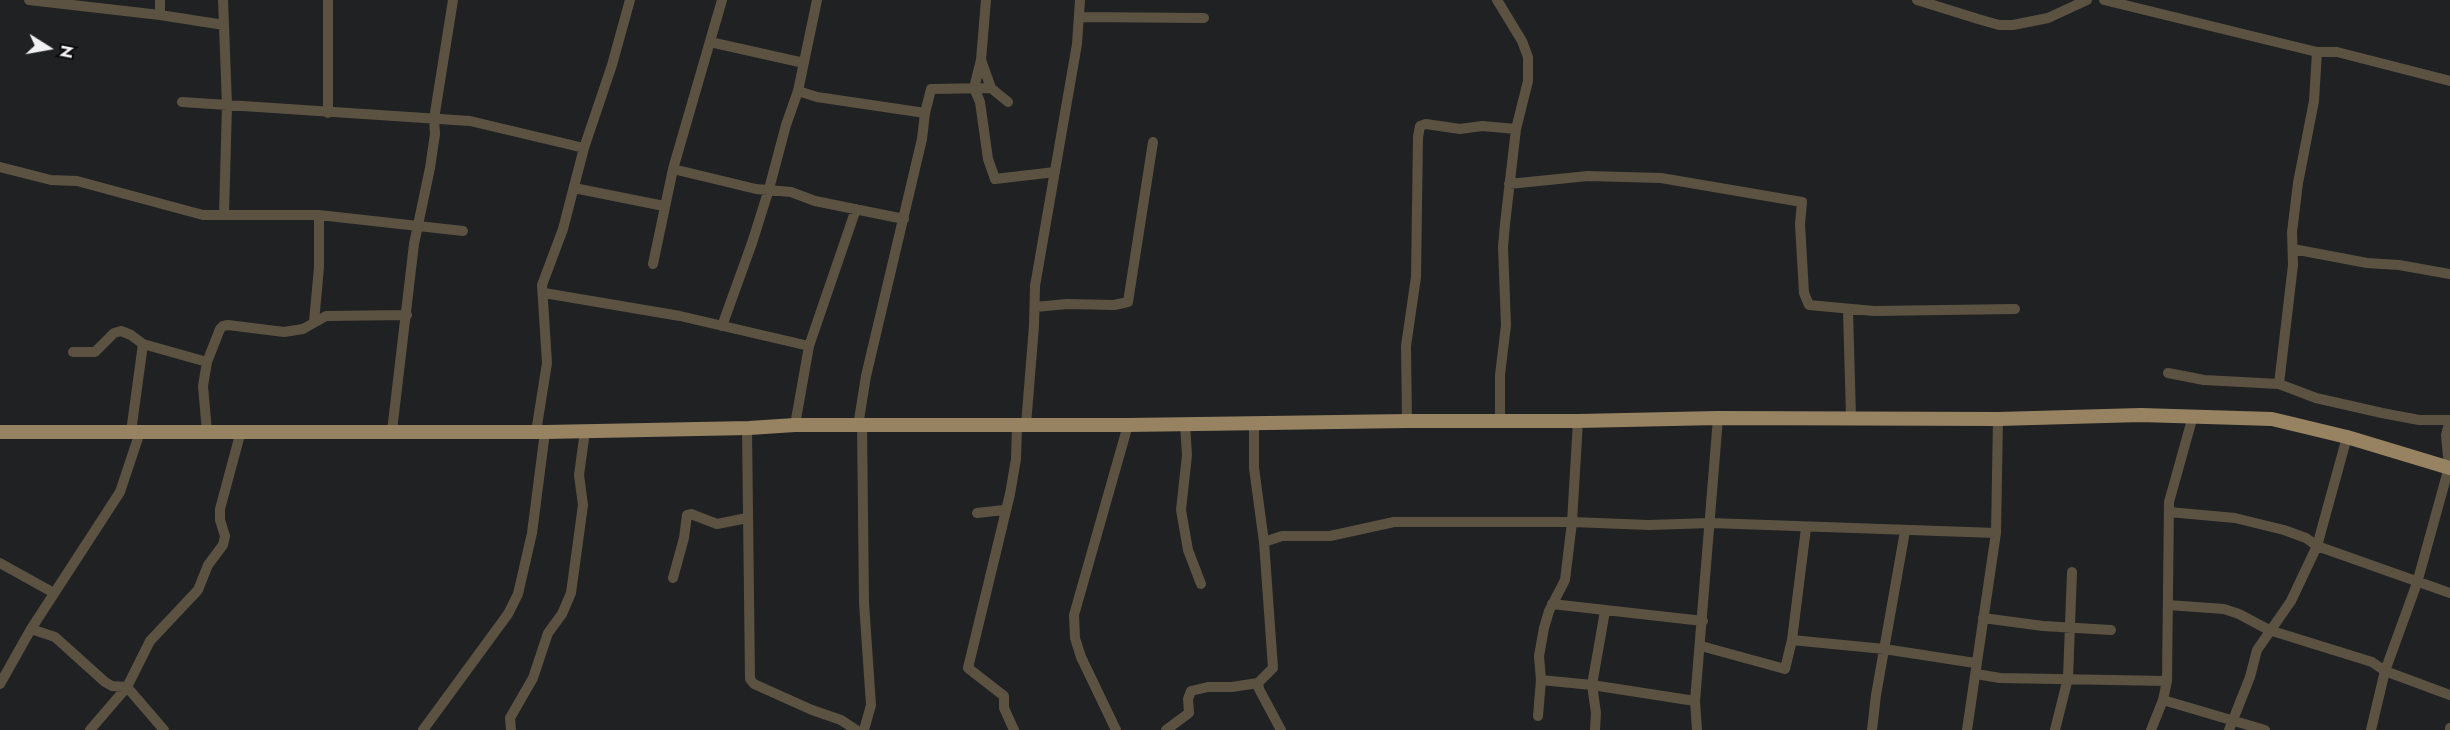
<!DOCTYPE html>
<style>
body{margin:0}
#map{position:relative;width:2450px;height:730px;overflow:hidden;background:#202123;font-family:Jost,sans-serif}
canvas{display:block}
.north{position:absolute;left:18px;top:18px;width:60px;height:60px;-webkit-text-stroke:4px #0a0a0c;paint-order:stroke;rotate:101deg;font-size:16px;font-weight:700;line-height:24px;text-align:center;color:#f2f2f4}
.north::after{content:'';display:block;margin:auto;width:21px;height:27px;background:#f2f2f4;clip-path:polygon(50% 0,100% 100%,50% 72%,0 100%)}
</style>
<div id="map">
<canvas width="2450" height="730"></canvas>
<div class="north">N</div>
</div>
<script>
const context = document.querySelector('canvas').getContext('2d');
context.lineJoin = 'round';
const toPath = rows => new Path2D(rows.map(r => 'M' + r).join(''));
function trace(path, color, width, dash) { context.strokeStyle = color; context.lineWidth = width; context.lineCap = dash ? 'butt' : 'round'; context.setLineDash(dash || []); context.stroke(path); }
const minor = toPath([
 [29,0,160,15,224,25],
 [223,0,227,105,224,215],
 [328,0,328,113],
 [986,0,981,60,974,88,980,102,988,159,995,179,1055,172],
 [1497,0,1522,41,1528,57,1528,81,1516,129,1505,224,1503,247,1506,325,1500,375,1500,422],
 [1917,0,1978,19,1999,25,2013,25,2048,18,2087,0],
 [2104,0,2317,52,2337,52,2450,81],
 [160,15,160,0],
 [1079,17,1204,18],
 [710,42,804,63],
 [981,60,991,88,1008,102],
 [798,91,817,97,925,113],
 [182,102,470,121,584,148],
 [0,167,51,180,77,181,203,215,319,215,463,231],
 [673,169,756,189,791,192,815,201,904,219],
 [1509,184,1588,176,1661,178,1802,202,1800,224,1804,293,1809,305,1874,311,2015,309],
 [574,188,664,206],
 [2293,249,2367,263,2399,265,2450,274],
 [653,264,673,169,722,0],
 [544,293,680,316,809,346],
 [1035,307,1067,304,1114,305,1128,302,1153,142],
 [1848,310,1851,418],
 [314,322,319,267,319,215],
 [722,326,752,243,769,189,786,125,798,91,817,0],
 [73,352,95,352,114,333,121,331,131,335,143,344,207,362],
 [2168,373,2204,380,2279,384,2316,398,2382,413,2419,420,2450,420],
 [2279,384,2293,265,2292,232,2298,183,2314,101,2317,52],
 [1407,421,1406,346,1416,277,1418,137,1420,126,1426,124,1460,129,1482,126,1516,129],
 [1254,422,1254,468,1264,542,1273,668,1258,683,1259,689,1281,730],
 [862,424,864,603,871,705,864,730],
 [795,425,809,346,856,209],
 [1026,425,1034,326,1035,286,1077,44,1080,0],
 [1185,425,1187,455,1181,510,1188,550,1201,584],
 [858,426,866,376,922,139,925,113,931,89,991,88],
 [747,428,750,679,754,684,812,710,841,720,856,730],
 [392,431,414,244,430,168,435,134,434,119,453,0],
 [131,432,143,344],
 [207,432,203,386,207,362,220,329,223,326,228,325,284,332,303,329,326,316,407,315],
 [536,432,547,363,542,285,563,229,584,148,612,65,630,0],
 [2169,512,2235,518,2284,530,2306,538,2317,546,2450,593],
 [977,513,1004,510],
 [1264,542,1282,536,1330,536,1394,522,1572,522,1649,525,1710,523,1996,533],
 [0,563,54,593],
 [673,578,684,538,687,515,691,514,717,524,747,518],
 [1552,604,1703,621],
 [2168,605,2224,609,2239,614,2269,630,2372,662,2385,671,2450,695],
 [1983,618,2043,626,2111,630],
 [31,629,55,637,105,682,112,686,127,687,164,730],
 [1792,640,1884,649,1975,663],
 [1701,646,1785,669,1792,640,1806,528],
 [1976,674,2000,678,2167,681],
 [1541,680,1592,685,1695,701],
 [0,684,31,629,120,492,140,432],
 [2163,700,2265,730],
 [1538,716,1541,680,1539,656,1544,628,1549,611,1565,580,1572,522,1578,421],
 [90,730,127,687,150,641,198,590,208,565,223,545,225,536,220,520,220,509,241,431],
 [423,730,508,614,518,594,532,533,545,432],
 [511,730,510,718,533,678,548,633,562,614,571,593,583,505,579,475,585,431],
 [1014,730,1004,708,1004,696,968,668,1010,494,1016,459,1017,425],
 [1116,730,1081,657,1075,638,1074,615,1128,425],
 [1166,730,1189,713,1188,699,1191,691,1208,687,1232,687,1258,683],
 [1595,730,1596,713,1592,685,1605,611],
 [1697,730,1695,701,1718,418],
 [1872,730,1876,695,1905,531],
 [1967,730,1996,533,1998,419],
 [2055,730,2068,678,2072,572],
 [2151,730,2163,700,2167,681,2169,502,2193,416],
 [2229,730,2250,677,2257,650,2291,601,2317,546,2347,437],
 [2371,730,2385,671,2417,583,2449,467,2446,435,2450,420],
 [2450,730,2450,728]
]);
const major = toPath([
 [0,432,545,432,749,428,795,425,1128,425,1407,421,1578,421,1718,418,1998,419,2141,415,2272,419,2347,437,2450,468]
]);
trace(minor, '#5c5242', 10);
trace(major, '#978362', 14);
</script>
